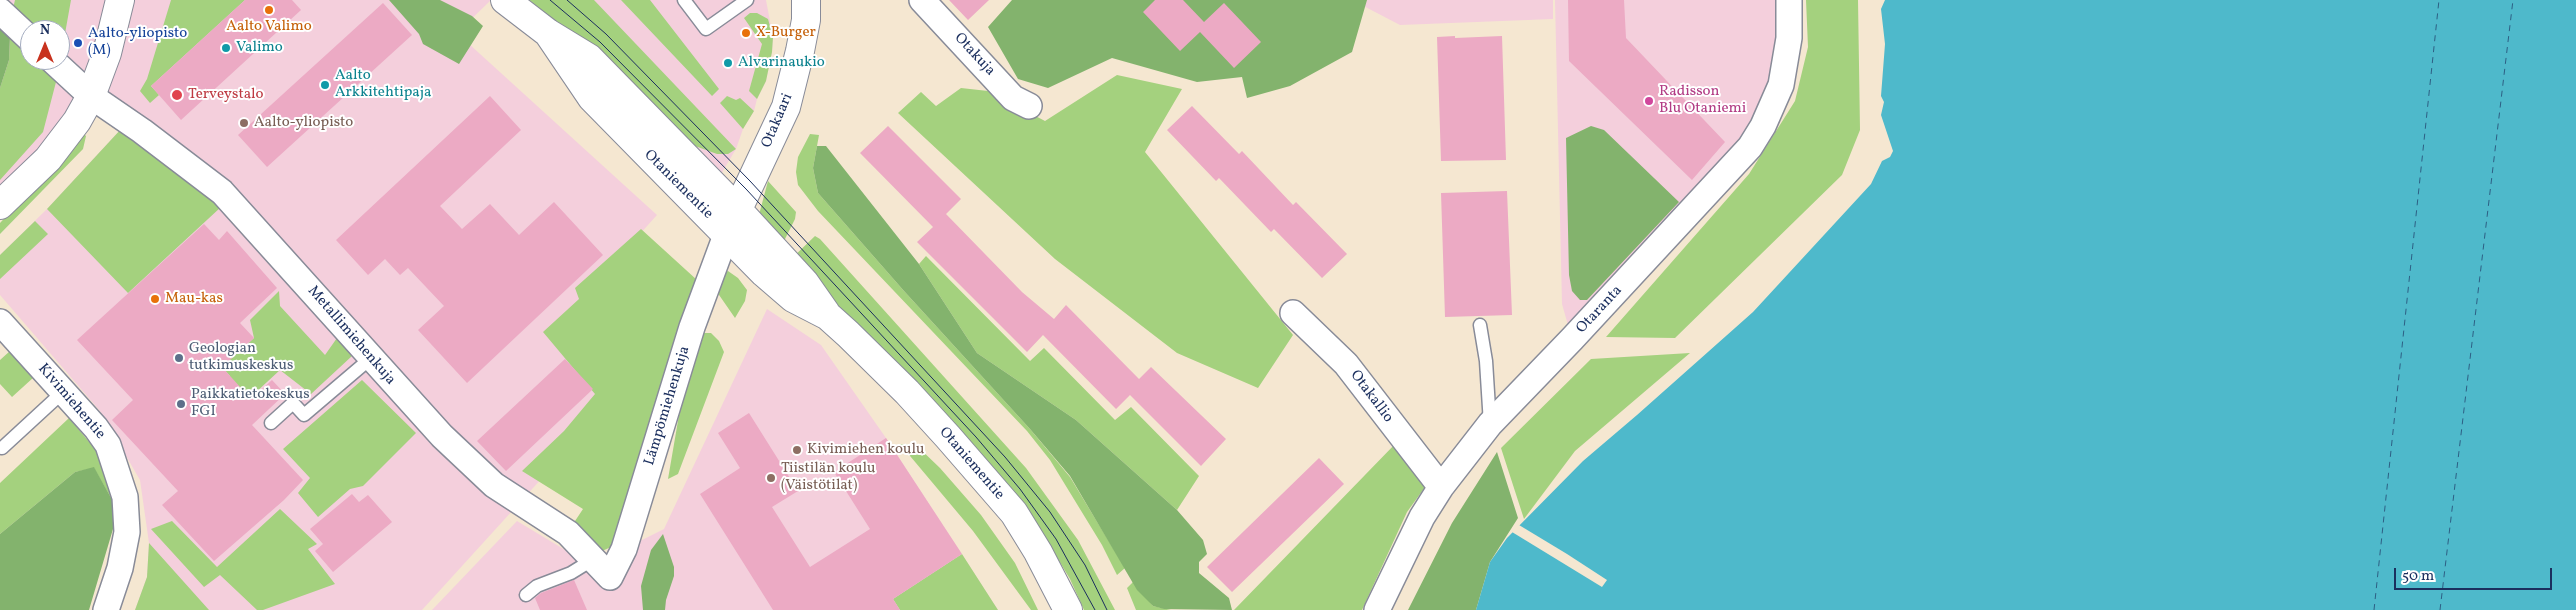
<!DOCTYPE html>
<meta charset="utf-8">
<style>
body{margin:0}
#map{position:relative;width:2576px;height:610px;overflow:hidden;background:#f5e7d1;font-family:Vollkorn,serif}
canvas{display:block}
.north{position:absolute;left:20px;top:20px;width:50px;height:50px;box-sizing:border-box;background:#fff;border:1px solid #a4acbf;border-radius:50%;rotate:0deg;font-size:14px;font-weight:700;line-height:20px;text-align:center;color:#1b2f5e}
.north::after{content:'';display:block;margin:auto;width:18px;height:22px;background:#c8321e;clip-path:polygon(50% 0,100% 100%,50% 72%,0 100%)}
.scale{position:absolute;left:2394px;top:568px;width:158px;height:22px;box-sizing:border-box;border:2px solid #1b2f5e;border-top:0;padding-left:6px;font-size:15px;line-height:18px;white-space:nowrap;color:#1b2f5e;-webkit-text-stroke:4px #fff;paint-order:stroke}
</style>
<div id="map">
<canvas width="2576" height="610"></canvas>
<div class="north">N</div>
<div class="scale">50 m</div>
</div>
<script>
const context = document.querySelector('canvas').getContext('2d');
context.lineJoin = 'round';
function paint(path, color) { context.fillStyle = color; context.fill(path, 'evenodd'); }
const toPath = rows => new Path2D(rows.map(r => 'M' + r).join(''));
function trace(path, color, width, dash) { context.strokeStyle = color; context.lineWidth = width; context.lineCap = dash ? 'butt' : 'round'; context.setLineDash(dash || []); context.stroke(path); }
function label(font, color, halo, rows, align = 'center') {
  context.font = font + ' Vollkorn,serif'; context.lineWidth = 4; context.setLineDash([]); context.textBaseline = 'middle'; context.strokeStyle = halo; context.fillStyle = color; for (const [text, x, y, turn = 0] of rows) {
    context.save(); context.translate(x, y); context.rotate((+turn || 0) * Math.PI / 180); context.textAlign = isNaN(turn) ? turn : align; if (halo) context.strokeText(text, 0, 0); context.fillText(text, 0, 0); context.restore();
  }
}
const built = toPath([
 [0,0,491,0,457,33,657,215,554,329,614,399,422,610,135,610,147,577,149,543,140,480,100,411,0,295,0,255,47,209,122,128,262,235,92,96,0,204],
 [30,30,60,30,60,60,30,60],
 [498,0,766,0,773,37,772,52,766,81,757,99,754,111,743,129,736,149,714,186],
 [1352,0,1553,0,1553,19,1400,25],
 [1555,0,1789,0,1773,106,1572,339,1562,304],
 [767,309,821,345,886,438,998,610,432,610,517,521,610,577,624,549,664,529]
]);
const green = toPath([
 [15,0,71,0,61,56,60,30,31,30,12,13],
 [171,0,245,0,151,86,159,95,150,103,140,91,147,79],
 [529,0,594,0,736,149,728,154,717,154,695,146,585,46],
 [621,0,650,0,719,89,712,96],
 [1806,0,1858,0,1860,130,1842,175,1675,338,1606,337,1749,174,1795,101,1808,47],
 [750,13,757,13,768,19,773,37,772,52,766,81,757,99,749,91,762,44,744,18],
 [10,36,30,53,30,60,39,60,54,73,56,82,43,132,0,180,0,88,9,60],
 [1117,75,1182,89,1145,152,1293,335,1258,388,1177,353,1055,259,898,113,921,92,936,106,961,88,988,91,1045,121],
 [727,96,736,100,740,98,754,111,743,129,720,103],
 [122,128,159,153,221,207,128,293,47,209],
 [84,134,86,136,83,149,0,234,0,223],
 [810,134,819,135,813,168,818,193,904,291,1030,429,1070,477,1125,568,1117,575,1102,545,1050,460,1027,431,818,211,798,185,796,172,798,157],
 [768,181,796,212,795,219,784,241,760,222,760,211],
 [35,221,48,234,0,279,0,255],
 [641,229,697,280,618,544,602,551,573,524,583,509,522,471,564,431,595,394,543,332,579,299,575,288],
 [815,236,820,239,1026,468,1078,540,1115,610,1084,610,1070,579,1046,539,913,381,866,333,790,260],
 [926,256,1030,361,1044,348,1115,420,1131,407,1199,476,1177,510,1076,420,977,353,919,264],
 [728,271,738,278,747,290,745,301,735,318,717,292,723,273],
 [279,291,280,306,325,355,337,338,352,356,311,394,280,370,241,406,218,388,230,376,222,367,254,338,250,320],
 [703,333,711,333,719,341,724,352,678,474,668,479,690,351,695,338],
 [10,351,34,377,12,397,0,384,0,360],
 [1690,353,1575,451,1524,519,1501,448,1591,359],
 [362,380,416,433,363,486,350,489,318,517,298,493,310,478,283,449],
 [69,418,96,450,115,505,94,468,75,472,0,534,0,483],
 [1397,442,1428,483,1407,512,1362,610,1234,610],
 [900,444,916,445,940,468,981,515,1015,563,1038,610,1031,610,973,531],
 [280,509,317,544,308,549,335,584,263,610,257,610,220,575,204,587,151,529,172,521,217,567],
 [149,543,209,610,135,610,147,577],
 [962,554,998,610,900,610,893,599],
 [1133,582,1153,606,1171,610,1136,610,1127,588]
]);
const forest = toPath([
 [389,0,440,0,472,16,483,26,459,64,423,44,419,34],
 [1012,0,1367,0,1352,52,1290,86,1247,98,1242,77,1197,82,1112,58,1048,88,1018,79,988,27],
 [0,28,10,36,9,60,0,88],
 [1591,126,1604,130,1679,202,1587,300,1580,300,1572,291,1569,275,1566,138],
 [817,146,826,146,919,264,977,353,1076,420,1177,510,1203,540,1207,554,1199,562,1199,573,1229,598,1232,610,1164,609,1153,606,1137,590,1070,476,1030,429,904,291,818,193,813,168],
 [1497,452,1518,518,1490,562,1476,610,1408,610,1452,523],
 [94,467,115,505,113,529,89,610,0,610,0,534,75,472],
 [663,534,674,567,674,576,666,600,665,610,643,610,641,586,651,550]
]);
const water = toPath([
 [1885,0,2576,0,2576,610,1476,610,1490,562,1507,538,1583,461,1637,415,1753,312,1871,184,1882,161,1890,157,1893,151,1881,115,1884,102,1881,96,1885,44,1881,9]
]);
const pier = toPath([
 [1519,525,1567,554,1607,580,1602,587,1512,532]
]);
const ferry = toPath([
 [2374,610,2439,0],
 [2440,610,2513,0]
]);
const building = toPath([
 [245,0,292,0,301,10,181,120,151,86],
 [949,0,989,0,968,20],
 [1155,0,1183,0,1204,22,1224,3,1261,42,1234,68,1200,32,1180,51,1143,12],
 [1568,0,1624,0,1626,38,1725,142,1692,180,1569,61],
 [383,3,412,35,267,167,238,135],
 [1455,36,1455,38,1502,36,1506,160,1441,161,1437,37],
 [490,96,521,130,440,206,462,229,490,204,519,235,554,202,603,255,467,383,418,330,444,306,408,268,400,275,385,259,368,275,336,240],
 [1192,106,1239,154,1242,151,1293,205,1296,202,1347,254,1322,278,1274,229,1271,232,1219,178,1216,181,1167,130],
 [888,126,961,199,946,214,1022,292,1054,319,1066,305,1139,379,1151,367,1226,439,1201,466,1130,395,1116,409,1043,335,1027,352,917,242,933,227,860,153],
 [1507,191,1512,315,1445,317,1441,193],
 [204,224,219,240,227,231,277,288,240,323,254,338,222,367,251,399,272,380,285,394,252,425,303,480,284,500,214,561,162,505,178,491,112,420,133,400,77,340],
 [565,359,593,389,506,471,477,441],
 [749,413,798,491,772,507,810,567,870,529,834,472,886,438,962,554,893,599,900,610,773,610,700,494,740,468,718,433],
 [1319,458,1344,484,1232,592,1207,567],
 [352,494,359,502,368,495,392,522,333,572,315,551,323,544,310,529],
 [574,580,587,610,540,610,535,598,541,593]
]);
const lane = toPath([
 [684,0,706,29,747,0],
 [1480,325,1486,361,1490,424],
 [271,423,293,403,304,415,371,358],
 [2,448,64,391],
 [526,595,537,586,571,573,592,560]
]);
const street = toPath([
 [922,0,1013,98,1029,106],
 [0,11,30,39],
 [52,60,91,96,142,131,222,192,442,436,494,485,568,533,610,577,624,549,692,327,726,235],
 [1293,313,1346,364,1441,487],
 [0,322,96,428,108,445,125,497,127,532,120,568,106,610],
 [1377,610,1422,517,1441,487,1490,424,1572,339,1750,147,1763,126,1781,85,1789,38,1789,0]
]);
const secondary = toPath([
 [505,0,548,33,589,58,736,208,805,283,826,313],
 [548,33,592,98,764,273,793,298,828,316,848,334,907,392,948,437,1014,513,1038,552,1068,610],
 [0,205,48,159,77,121,91,96,107,53,120,0],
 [731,224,786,107,800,51,806,20,806,0]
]);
const tram = toPath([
 [550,0,600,42,746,189,976,437,1020,489,1056,539,1095,610],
 [567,0,606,34,750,181,1005,457,1050,512,1085,565,1107,610]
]);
const markers = [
 [269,10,5,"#e8710a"],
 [746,33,5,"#e8710a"],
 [78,43,5,"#1a4fb4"],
 [226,48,5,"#0f9aa8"],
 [728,63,5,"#0f9aa8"],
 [325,85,5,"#0f9aa8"],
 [177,95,6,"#e0444e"],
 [1649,101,5,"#d1479c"],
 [244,123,5,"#8d6e63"],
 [155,299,5,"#e8710a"],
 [179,358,5,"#5c6f8a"],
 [181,404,5,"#5c6f8a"],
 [797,450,5,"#8d6e63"],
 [771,478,5,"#8d6e63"]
];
const foodNames = [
 ["Aalto Valimo",269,27,"center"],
 ["X-Burger",756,33],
 ["Mau-kas",165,299]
];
const transitNames = [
 ["Aalto-yliopisto",88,34],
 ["(M)",88,51]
];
const cultureNames = [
 ["Valimo",236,48],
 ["Alvarinaukio",738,63],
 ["Aalto",335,76],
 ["Arkkitehtipaja",335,93]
];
const streetNames = [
 ["Otakuja",974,55,47],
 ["Otakaari",778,121,-67],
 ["Otaniementie",678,185,45],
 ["Otaranta",1600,310,-47],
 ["Metallimiehenkuja",351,336,49],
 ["Otakallio",1371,397,53],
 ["Kivimiehentie",71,402,49],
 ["Lämpömiehenkuja",668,406,-73],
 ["Otaniementie",971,464,49]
];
const hotelNames = [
 ["Radisson",1659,92],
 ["Blu Otaniemi",1659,109]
];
const healthNames = [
 ["Terveystalo",188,95]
];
const educationNames = [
 ["Aalto-yliopisto",254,123],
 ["Kivimiehen koulu",807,450],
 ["Tiistilän koulu",781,469],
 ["(Väistötilat)",781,486]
];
const serviceNames = [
 ["Geologian",189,349],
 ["tutkimuskeskus",189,366],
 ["Paikkatietokeskus",191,395],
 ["FGI",191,412]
];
paint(built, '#f4cfdc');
paint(green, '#a4d17e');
paint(forest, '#83b36d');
paint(water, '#4eb9cb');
paint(pier, '#f5e7d1');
trace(ferry, '#2d5f84', 1, [6, 5]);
paint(building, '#ecaac4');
trace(lane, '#888b98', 15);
trace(street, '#888b98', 28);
trace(secondary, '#888b98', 30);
trace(lane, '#fff', 12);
trace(street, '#fff', 25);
trace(secondary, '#fff', 28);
trace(tram, '#1b2f5e', 1);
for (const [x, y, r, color] of markers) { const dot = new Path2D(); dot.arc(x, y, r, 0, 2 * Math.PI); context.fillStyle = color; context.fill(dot); trace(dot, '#fff', 2); }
label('15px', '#c56008', '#fff', foodNames, 'left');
label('15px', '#164399', '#fff', transitNames, 'left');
label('15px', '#0d838f', '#fff', cultureNames, 'left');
label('15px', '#1b2f5e', '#fff', streetNames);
label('15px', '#b23c85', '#fff', hotelNames, 'left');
label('15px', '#be3a42', '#fff', healthNames, 'left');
label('15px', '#785e54', '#fff', educationNames, 'left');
label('15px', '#4e5e75', '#fff', serviceNames, 'left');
</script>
